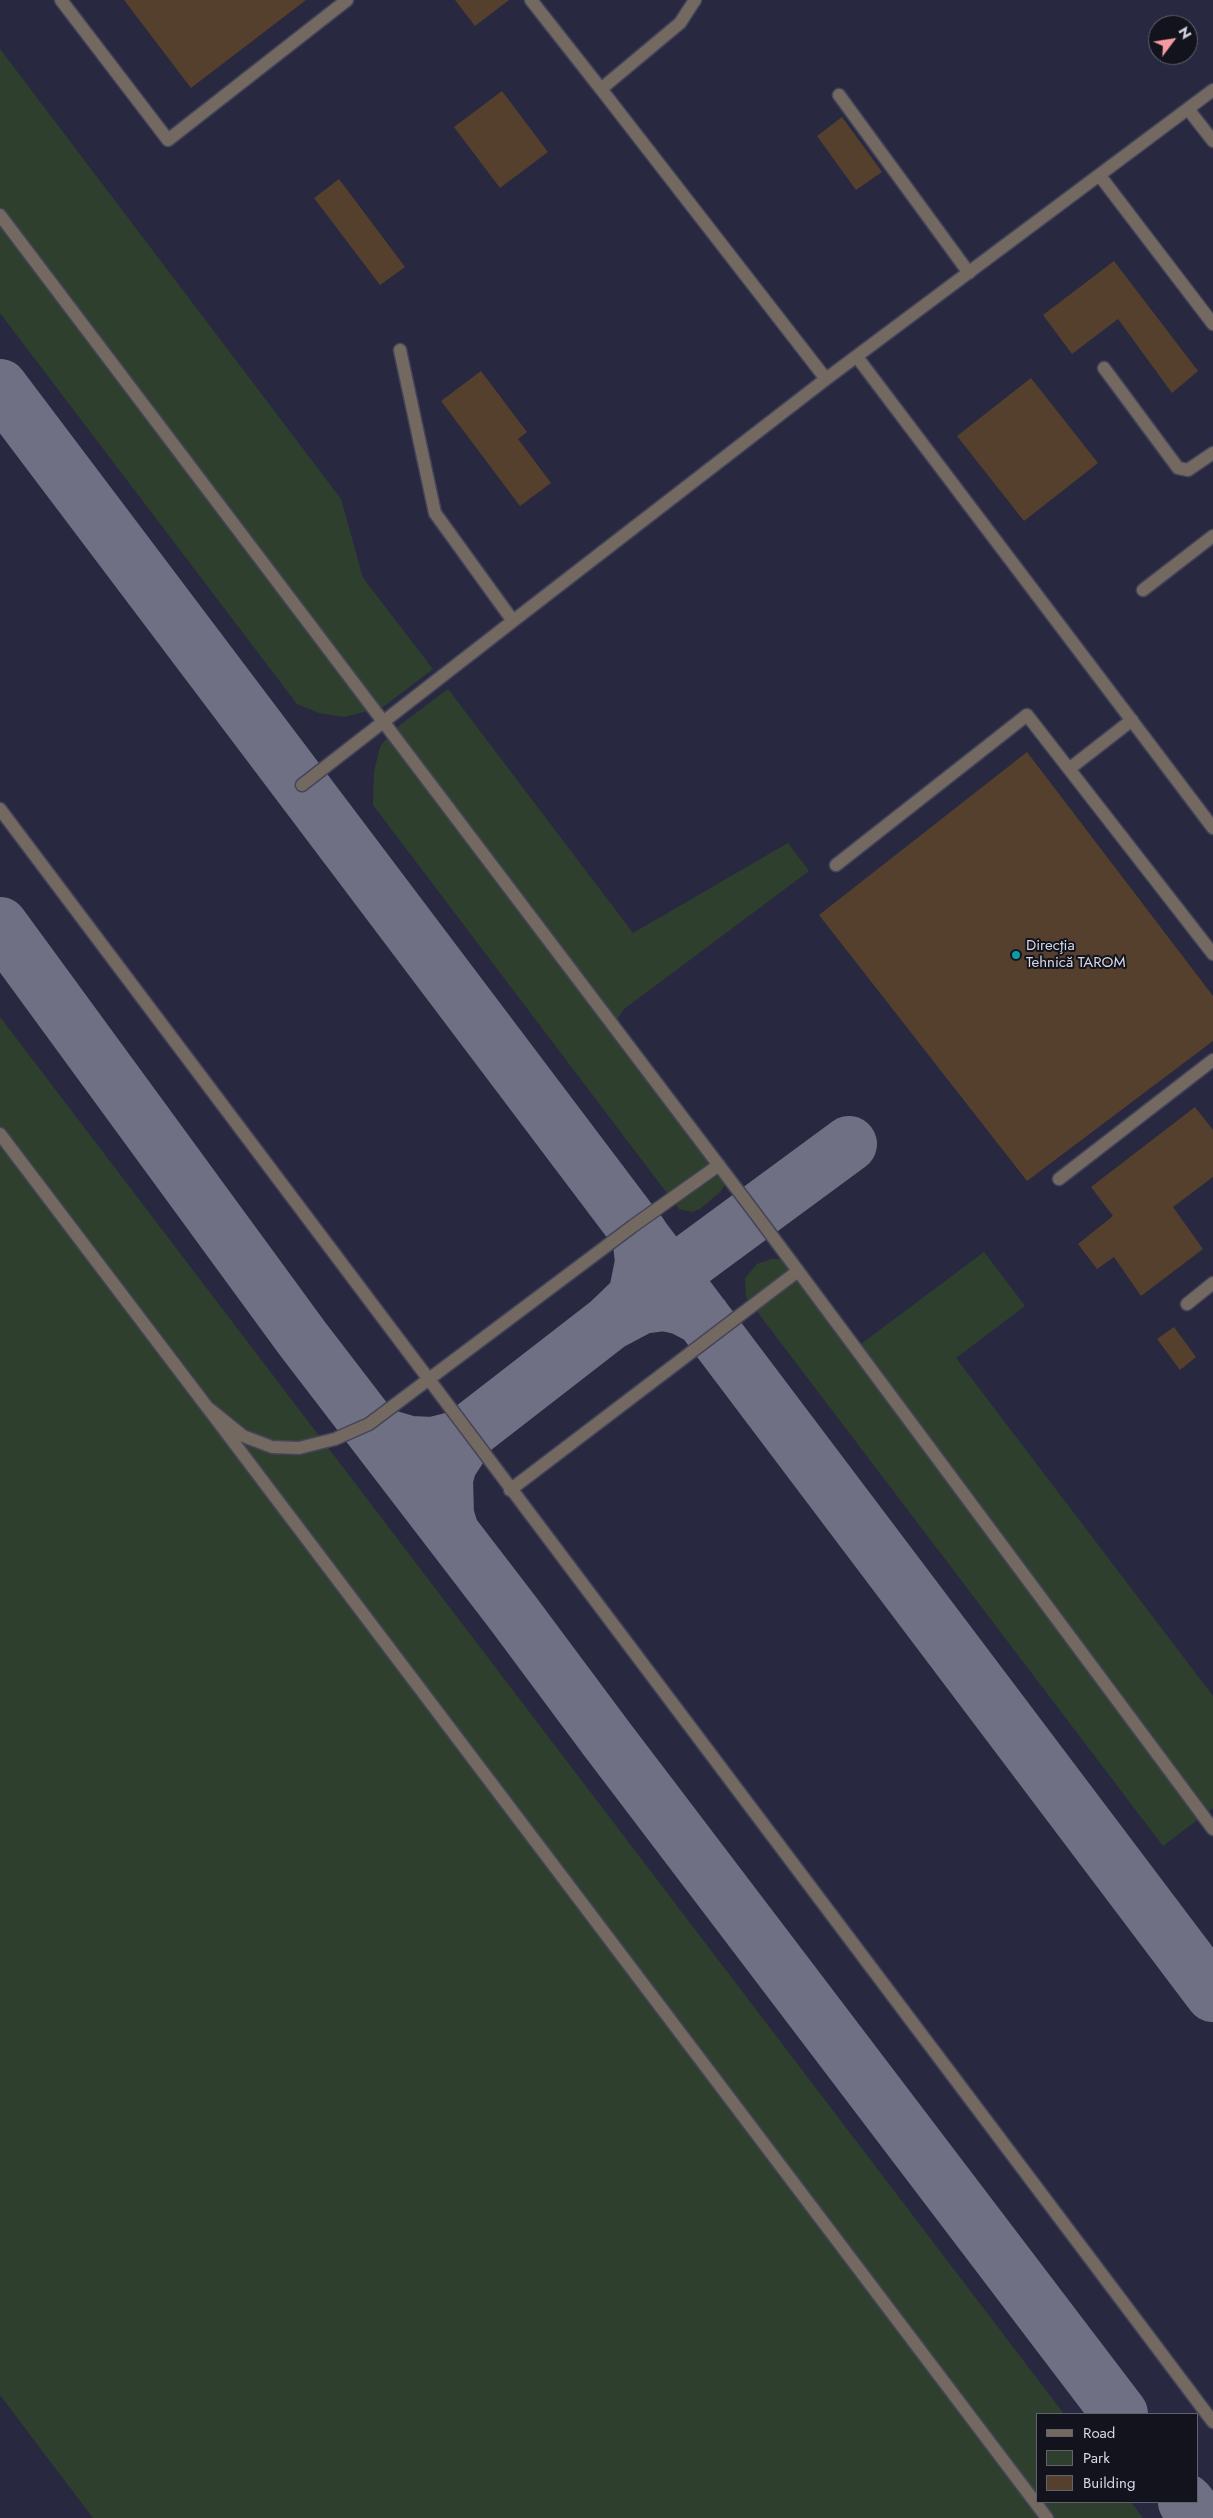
<!DOCTYPE html>
<meta charset="utf-8">
<style>
body{margin:0}
#map{position:relative;width:1213px;height:2518px;overflow:hidden;background:#282940;font-family:Jost,sans-serif}
canvas{display:block}
.legend{position:absolute;left:1036px;top:2413px;width:162px;height:90px;box-sizing:border-box;background:#12131d;border:1px solid #61626e;margin:0;padding:6px 9px;list-style:none;font-size:15px;color:#d7d8e7}
.legend li{display:flex;align-items:center;gap:10px;height:25px}
.legend b{width:25px;border:1px solid #61626e}
.north{position:absolute;left:1148px;top:15px;width:50px;height:50px;box-sizing:border-box;background:#12131d;border:1px solid #61626e;border-radius:50%;rotate:59deg;font-size:14px;font-weight:700;line-height:20px;text-align:center;color:#d7d8e7}
.north::after{content:'';display:block;margin:auto;width:18px;height:22px;background:#f49aa1;clip-path:polygon(50% 0,100% 100%,50% 72%,0 100%)}
</style>
<div id="map">
<canvas width="1213" height="2518"></canvas>
<ul class="legend">
<li><b style="height:6px;background:#736960"></b>Road</li>
<li><b style="height:14px;background:#2e402d"></b>Park</li>
<li><b style="height:14px;background:#54402c"></b>Building</li>
</ul>
<div class="north">N</div>
</div>
<script>
const context = document.querySelector('canvas').getContext('2d');
context.lineJoin = 'round';
function paint(path, color) { context.fillStyle = color; context.fill(path, 'evenodd'); }
const toPath = rows => new Path2D(rows.map(r => 'M' + r).join(''));
function trace(path, color, width, dash) { context.strokeStyle = color; context.lineWidth = width; context.lineCap = dash ? 'butt' : 'round'; context.setLineDash(dash || []); context.stroke(path); }
function label(font, color, halo, rows, align = 'center') {
  context.font = font + ' Jost,sans-serif'; context.lineWidth = 4; context.setLineDash([]); context.textBaseline = 'middle'; context.strokeStyle = halo; context.fillStyle = color; for (const [text, x, y, turn = 0] of rows) {
    context.save(); context.translate(x, y); context.rotate((+turn || 0) * Math.PI / 180); context.textAlign = isNaN(turn) ? turn : align; if (halo) context.strokeText(text, 0, 0); context.fillText(text, 0, 0); context.restore();
  }
}
const green = toPath([
 [0,49,341,499,363,578,433,669,383,707,344,717,319,713,297,704,0,313],
 [448,689,633,933,788,843,809,871,624,1009,618,1018,620,1026,726,1183,720,1192,700,1209,692,1212,679,1209,373,805,374,772,380,747,392,731],
 [0,1017,1064,2414,1037,2414,1037,2502,1131,2502,1143,2518,93,2518,0,2395],
 [984,1252,1025,1306,956,1358,1213,1696,1213,1808,1163,1846,746,1297,745,1278,757,1264,772,1259,797,1259,861,1344]
]);
const taxiway = toPath([
 [0,387,1213,1994],
 [0,925,302,1338,513,1613,606,1738,1120,2414],
 [640,1234,643,1262,636,1297,609,1323,641,1306,664,1303,682,1307,703,1318],
 [671,1275,849,1144],
 [471,1430,609,1323],
 [376,1434,410,1444,433,1445,456,1439,471,1430,449,1464,445,1479,446,1515,451,1531],
 [1186,2502,1199,2518]
]);
const building = toPath([
 [124,0,306,0,191,88],
 [455,0,509,0,475,26],
 [502,91,548,152,500,188,454,127],
 [842,117,882,172,856,190,817,136],
 [339,179,405,267,380,285,314,198],
 [1114,261,1198,371,1172,393,1118,319,1072,354,1043,315],
 [481,371,527,432,518,439,551,483,520,506,441,401],
 [1031,378,1098,463,1024,521,957,436],
 [1027,752,1213,996,1213,1041,1027,1181,819,915],
 [1195,1107,1213,1130,1213,1177,1173,1207,1203,1249,1141,1296,1114,1257,1097,1269,1078,1244,1113,1216,1091,1187],
 [1174,1327,1196,1357,1180,1370,1157,1339]
]);
const minor = toPath([
 [61,0,168,140,347,0],
 [531,0,601,89],
 [695,0,680,23,601,89,826,379],
 [839,95,969,273],
 [1188,109,1213,141],
 [1100,176,1213,324],
 [0,215,755,1213,1213,1829],
 [400,350,435,513,513,621,826,379,1213,90],
 [857,357,1213,828],
 [1104,368,1178,468,1188,470,1213,453],
 [1143,590,1213,536],
 [1069,769,1132,720],
 [302,785,513,621],
 [0,809,1213,2422],
 [836,865,1027,715,1213,954],
 [0,1134,207,1407,243,1436,272,1447,299,1448,335,1439,369,1424,633,1226,719,1165],
 [1059,1179,1213,1060],
 [1187,1304,1213,1283],
 [207,1407,1047,2518],
 [510,1490,798,1271]
]);
const markers = [
 [1016,955,5,"#0f9aa8"]
];
const poiNames = [
 ["Direcţia",1026,946],
 ["Tehnică TAROM",1026,963]
];
paint(green, '#2e402d');
trace(taxiway, '#707084', 56);
paint(building, '#54402c');
trace(minor, '#44455b', 15);
trace(minor, '#736960', 12);
for (const [x, y, r, color] of markers) { const dot = new Path2D(); dot.arc(x, y, r, 0, 2 * Math.PI); context.fillStyle = color; context.fill(dot); trace(dot, '#12131d', 2); }
label('15px', '#d7d8e7', '#12131d', poiNames, 'left');
</script>
